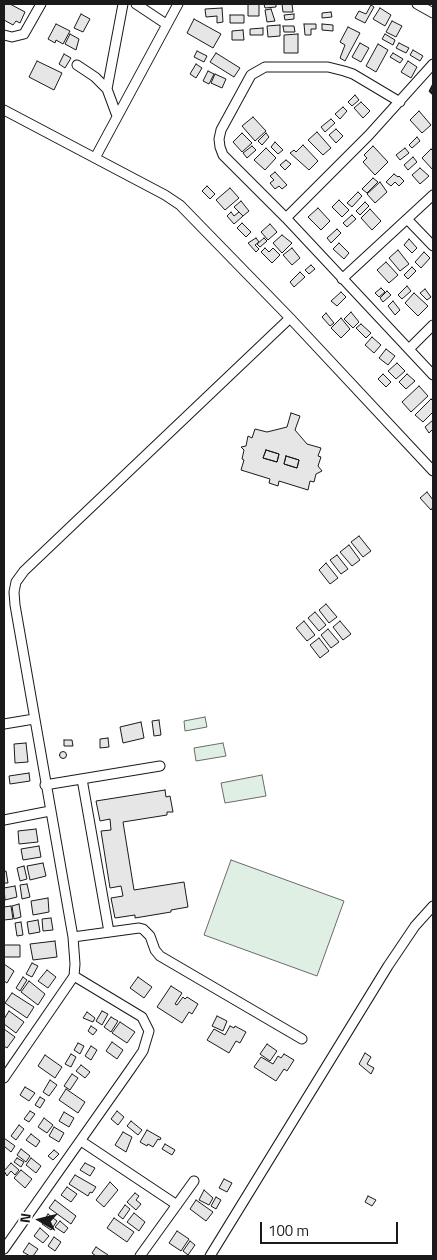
<!DOCTYPE html>
<style>
body{margin:0}
#map{position:relative;width:437px;height:1260px;overflow:hidden;background:#fff;font-family:"Titillium Web",sans-serif}
canvas{display:block}
.frame{position:absolute;inset:0;border:5px solid #1a1a1a;pointer-events:none}
.north{position:absolute;left:15px;top:1195px;width:50px;height:50px;-webkit-text-stroke:4px #fff;paint-order:stroke;rotate:278deg;font-size:14px;font-weight:700;line-height:20px;text-align:center;color:#1a1a1a}
.north::after{content:'';display:block;margin:auto;width:18px;height:22px;background:#1a1a1a;clip-path:polygon(50% 0,100% 100%,50% 72%,0 100%)}
.scale{position:absolute;left:260px;top:1222px;width:138px;height:22px;box-sizing:border-box;border:2px solid #1a1a1a;border-top:0;padding-left:6px;font-size:15px;line-height:18px;white-space:nowrap;color:#1a1a1a;-webkit-text-stroke:4px #fff;paint-order:stroke}
</style>
<div id="map">
<canvas width="437" height="1260"></canvas>
<div class="frame"></div>
<div class="north">N</div>
<div class="scale">100 m</div>
</div>
<script>
const context = document.querySelector('canvas').getContext('2d');
context.lineJoin = 'round';
function paint(path, color) { context.fillStyle = color; context.fill(path, 'evenodd'); }
const toPath = rows => new Path2D(rows.map(r => 'M' + r).join(''));
function trace(path, color, width, dash) { context.strokeStyle = color; context.lineWidth = width; context.lineCap = dash ? 'butt' : 'round'; context.setLineDash(dash || []); context.stroke(path); }
const green = toPath([
 [205,717,207,727,185,731,184,721,205,717],
 [223,743,226,756,196,761,194,748,223,743],
 [262,775,266,796,225,803,221,783,262,775],
 [231,860,344,901,317,976,204,935,231,860]
]);
const building = toPath([
 [4,4,10,4,25,12,20,23,16,21,13,25,4,20,4,4],
 [248,4,259,4,259,16,248,16,248,4],
 [264,4,276,4,276,7,265,8,264,4],
 [282,4,292,4,293,12,283,12,282,4],
 [371,5,374,7,365,23,355,18,359,11,366,14,371,5],
 [222,8,223,22,217,23,217,16,206,17,205,9,222,8],
 [380,8,391,15,385,26,373,19,380,8],
 [271,9,275,21,267,22,265,10,271,9],
 [331,12,332,17,322,18,322,13,331,12],
 [81,14,90,19,83,32,74,28,81,14],
 [294,14,294,19,285,20,284,15,294,14],
 [230,15,244,15,244,23,230,23,230,15],
 [194,19,221,34,213,48,187,33,194,19],
 [392,21,402,26,396,37,386,32,392,21],
 [56,24,70,31,63,44,56,40,55,43,48,39,56,24],
 [304,24,316,24,316,29,311,29,311,35,305,35,304,24],
 [322,24,333,25,333,31,322,30,322,24],
 [280,25,280,36,268,37,267,26,280,25],
 [283,26,294,26,295,32,284,32,283,26],
 [348,27,360,33,345,61,340,58,345,45,340,42,348,27],
 [263,28,263,35,250,35,250,29,263,28],
 [243,30,244,40,232,40,232,31,243,30],
 [70,34,79,39,76,50,65,44,70,34],
 [298,34,298,53,284,53,284,35,298,34],
 [385,34,395,40,393,45,382,39,385,34],
 [360,43,369,48,361,62,352,57,360,43],
 [399,43,409,48,406,53,396,48,399,43],
 [378,44,388,50,376,72,366,66,378,44],
 [413,50,423,56,420,61,410,55,413,50],
 [197,51,207,56,204,62,194,57,197,51],
 [216,53,240,68,234,77,210,62,216,53],
 [393,53,403,59,400,63,390,57,393,53],
 [64,54,71,58,65,68,59,64,64,54],
 [37,61,62,73,54,90,29,77,37,61],
 [408,61,417,67,411,78,401,72,408,61],
 [196,64,202,68,196,78,190,74,196,64],
 [208,71,214,74,209,84,203,81,208,71],
 [215,74,226,79,222,88,211,83,215,74],
 [355,95,359,100,352,106,348,102,355,95],
 [361,102,370,111,363,118,354,108,361,102],
 [343,107,347,111,340,119,335,114,343,107],
 [419,111,431,125,422,133,410,120,419,111],
 [253,117,266,131,255,141,242,126,253,117],
 [331,119,335,123,325,132,321,127,331,119],
 [336,129,343,136,336,143,329,135,336,129],
 [317,132,331,148,323,155,308,140,317,132],
 [242,133,252,143,242,152,233,142,242,133],
 [266,133,269,137,262,145,258,141,266,133],
 [417,137,420,141,412,148,409,145,417,137],
 [275,142,283,150,278,154,271,147,275,142],
 [303,145,318,161,309,170,290,153,294,150,296,152,303,145],
 [252,146,256,150,247,158,243,153,252,146],
 [373,146,388,162,375,175,363,162,367,158,364,155,373,146],
 [266,148,276,158,265,170,254,160,266,148],
 [405,148,409,153,400,160,396,155,405,148],
 [431,149,433,151,433,170,422,158,431,149],
 [413,157,417,162,408,170,404,165,413,157],
 [286,160,291,164,285,170,280,165,286,160],
 [420,168,429,176,420,184,412,175,420,168],
 [275,172,287,185,282,189,279,186,275,189,270,183,274,180,270,176,275,172],
 [394,174,398,177,399,176,404,181,399,186,395,182,391,186,386,182,394,174],
 [373,178,378,182,367,193,362,189,373,178],
 [380,182,387,192,375,203,367,194,380,182],
 [207,186,215,194,210,199,202,191,207,186],
 [230,188,239,198,225,210,216,200,230,188],
 [358,192,362,196,352,207,347,203,358,192],
 [339,200,349,210,342,217,332,207,339,200],
 [241,201,249,211,243,216,234,207,241,201],
 [365,202,369,206,360,215,356,211,365,202],
 [318,208,330,221,321,230,308,217,318,208],
 [370,209,381,221,372,230,361,218,370,209],
 [231,212,234,216,239,212,243,216,234,224,227,216,231,212],
 [352,215,356,219,347,227,343,223,352,215],
 [242,223,251,232,246,237,237,228,242,223],
 [270,224,277,232,268,240,261,232,270,224],
 [337,229,341,233,331,243,327,238,337,229],
 [282,235,292,243,282,253,273,243,282,235],
 [256,238,259,242,255,245,259,249,256,252,248,243,256,238],
 [264,238,267,241,260,247,257,244,264,238],
 [409,239,417,248,412,253,404,245,409,239],
 [339,243,349,253,344,259,333,249,339,243],
 [265,248,269,252,273,248,280,255,272,263,261,252,265,248],
 [292,248,300,258,292,265,283,255,292,248],
 [398,250,409,264,400,271,389,258,398,250],
 [424,252,430,258,421,268,415,262,424,252],
 [386,262,398,275,389,283,377,270,386,262],
 [311,265,315,269,309,274,305,270,311,265],
 [412,267,416,271,408,279,404,275,412,267],
 [300,272,305,277,294,287,290,282,300,272],
 [407,286,411,291,402,299,398,295,407,286],
 [381,288,385,292,379,297,375,293,381,288],
 [425,289,431,297,427,300,420,293,425,289],
 [387,291,391,295,383,302,380,298,387,291],
 [341,292,346,297,337,306,331,301,341,292],
 [414,293,428,306,418,316,405,303,414,293],
 [393,301,400,310,395,315,388,306,393,301],
 [351,312,359,322,353,328,344,319,351,312],
 [326,313,334,323,330,326,322,317,326,313],
 [341,318,350,329,341,338,331,328,341,318],
 [361,324,371,333,366,338,356,328,361,324],
 [372,337,381,345,374,353,365,345,372,337],
 [386,349,395,356,388,365,379,358,386,349],
 [397,363,405,371,396,379,388,371,397,363],
 [383,374,391,382,386,387,378,379,383,374],
 [407,374,415,381,406,389,399,382,407,374],
 [419,386,428,396,411,412,402,402,419,386],
 [431,399,433,401,433,412,423,422,415,415,431,399],
 [291,413,300,416,295,430,307,444,321,448,318,456,321,457,318,466,322,471,316,474,314,482,310,481,308,490,279,481,278,486,269,483,270,479,241,470,244,460,242,459,244,450,241,447,246,446,248,436,252,438,255,429,267,432,287,427,291,413],
 [266,450,279,454,277,462,263,458,266,450],
 [286,456,299,460,297,468,284,464,286,456],
 [433,420,433,429,429,433,425,427,433,420],
 [266,450,279,454,277,462,263,458,266,450],
 [286,456,299,460,297,468,284,464,286,456],
 [427,492,433,500,433,507,431,510,420,498,427,492],
 [359,536,371,551,363,557,351,542,359,536],
 [349,545,360,560,352,566,340,552,349,545],
 [337,555,348,569,341,574,330,560,337,555],
 [326,563,338,578,330,584,319,570,326,563],
 [326,604,337,617,329,623,319,610,326,604],
 [315,612,326,625,319,631,308,618,315,612],
 [304,621,315,635,307,641,296,628,304,621],
 [340,621,351,634,343,640,333,627,340,621],
 [328,629,339,642,331,648,321,635,328,629],
 [319,638,329,651,320,658,310,645,319,638],
 [159,720,161,735,154,736,152,721,159,720],
 [141,722,144,738,123,743,120,727,141,722],
 [108,738,109,747,100,748,100,739,108,738],
 [64,740,72,740,73,746,64,746,64,740],
 [26,743,28,762,15,763,14,744,26,743],
 '59.5 755a3.5 3.5 0 1 1 7 0a3.5 3.5 0 1 1-7 0Z',
 [29,773,30,781,10,784,9,776,29,773],
 [165,790,166,797,170,796,173,812,167,812,167,815,123,822,134,890,184,882,188,907,171,910,171,912,135,918,135,915,115,918,111,898,123,896,121,886,110,888,101,831,111,830,110,819,100,821,96,801,165,790],
 [36,829,38,842,19,844,18,831,36,829],
 [39,846,41,857,23,860,21,849,39,846],
 [43,863,46,876,30,880,27,866,43,863],
 [24,866,27,879,20,881,17,868,24,866],
 [4,871,6,871,8,883,4,883,4,871],
 [27,884,30,897,22,899,20,885,27,884],
 [15,886,17,897,5,900,4,888,15,886],
 [48,898,49,912,33,915,31,901,48,898],
 [19,904,21,917,14,919,12,906,19,904],
 [11,906,13,919,4,920,4,907,11,906],
 [51,918,53,930,43,931,42,919,51,918],
 [38,920,40,932,29,934,27,922,38,920],
 [21,922,23,935,17,936,15,923,21,922],
 [55,941,57,957,33,960,30,944,55,941],
 [4,945,20,945,20,957,4,957,4,945],
 [32,963,38,966,32,977,26,974,32,963],
 [4,964,14,971,7,983,4,981,4,964],
 [47,970,56,977,48,988,38,981,47,970],
 [23,977,27,980,20,991,16,988,23,977],
 [138,977,152,987,144,998,130,988,138,977],
 [29,981,45,994,38,1005,21,992,29,981],
 [171,986,182,993,175,1004,177,1005,183,997,185,999,187,997,198,1004,192,1014,189,1012,182,1023,157,1007,171,986],
 [12,993,34,1007,27,1018,5,1003,12,993],
 [9,1011,24,1022,16,1033,4,1024,4,1019,9,1011],
 [102,1011,108,1014,102,1025,96,1021,102,1011],
 [87,1012,95,1018,93,1022,83,1018,87,1012],
 [217,1016,227,1021,223,1031,212,1026,217,1016],
 [111,1017,118,1021,111,1032,104,1027,111,1017],
 [120,1022,135,1032,127,1043,112,1033,120,1022],
 [91,1026,97,1030,93,1035,88,1031,91,1026],
 [230,1026,234,1028,235,1026,246,1032,240,1043,236,1041,229,1053,207,1040,214,1029,225,1035,230,1026],
 [4,1029,15,1037,7,1048,4,1046,4,1029],
 [112,1042,123,1050,117,1059,106,1051,112,1042],
 [78,1043,84,1046,80,1054,74,1050,78,1043],
 [267,1044,277,1051,270,1061,260,1054,267,1044],
 [91,1046,97,1050,91,1060,85,1056,91,1046],
 [365,1053,371,1057,367,1064,374,1068,371,1074,359,1064,365,1053],
 [71,1054,76,1057,71,1067,65,1064,71,1054],
 [284,1054,294,1060,287,1071,284,1069,276,1081,254,1067,261,1057,273,1064,278,1056,281,1058,284,1054],
 [45,1055,62,1067,55,1078,38,1066,45,1055],
 [81,1065,90,1072,85,1078,76,1071,81,1065],
 [72,1074,78,1078,70,1090,64,1086,72,1074],
 [50,1080,57,1085,49,1096,43,1092,50,1080],
 [25,1087,35,1093,29,1101,20,1095,25,1087],
 [66,1089,85,1102,78,1113,59,1100,66,1089],
 [40,1097,45,1100,40,1108,35,1105,40,1097],
 [30,1111,35,1114,29,1122,24,1119,30,1111],
 [117,1111,124,1117,118,1125,111,1119,117,1111],
 [64,1112,74,1118,69,1127,59,1121,64,1112],
 [44,1118,53,1125,47,1133,38,1127,44,1118],
 [131,1121,142,1130,138,1135,127,1126,131,1121],
 [19,1125,24,1129,16,1140,11,1136,19,1125],
 [54,1127,64,1133,59,1142,49,1136,54,1127],
 [147,1130,161,1138,160,1140,158,1139,153,1147,148,1144,147,1146,140,1142,147,1130],
 [123,1132,132,1137,126,1152,115,1145,123,1132],
 [31,1134,40,1141,36,1147,26,1140,31,1134],
 [4,1138,15,1146,11,1152,4,1146,4,1138],
 [165,1144,175,1150,172,1155,162,1149,165,1144],
 [21,1149,30,1156,26,1162,17,1155,21,1149],
 [54,1150,59,1154,53,1160,48,1156,54,1150],
 [17,1158,24,1162,21,1167,14,1162,17,1158],
 [31,1158,41,1166,36,1173,26,1165,31,1158],
 [11,1163,19,1170,15,1175,11,1171,7,1176,4,1171,11,1163],
 [85,1163,95,1168,90,1176,80,1170,85,1163],
 [21,1170,32,1179,25,1188,14,1178,21,1170],
 [75,1175,96,1187,92,1193,90,1192,88,1196,69,1184,75,1175],
 [224,1179,232,1183,227,1192,219,1188,224,1179],
 [110,1182,118,1190,104,1207,96,1200,110,1182],
 [67,1187,77,1194,71,1202,61,1195,67,1187],
 [204,1190,213,1198,209,1205,199,1200,204,1190],
 [135,1193,139,1196,136,1200,141,1204,136,1210,127,1202,135,1193],
 [368,1196,376,1200,372,1206,365,1202,368,1196],
 [216,1197,221,1200,216,1209,211,1206,216,1197],
 [55,1200,76,1216,71,1224,49,1208,55,1200],
 [196,1200,213,1212,206,1221,190,1209,196,1200],
 [125,1205,130,1209,123,1219,118,1215,125,1205],
 [134,1213,145,1222,139,1231,127,1222,134,1213],
 [48,1214,57,1221,51,1230,42,1224,48,1214],
 [114,1218,134,1232,127,1242,107,1228,114,1218],
 [60,1221,68,1228,64,1233,55,1227,60,1221],
 [40,1228,49,1236,43,1243,34,1236,40,1228],
 [177,1231,189,1239,181,1251,169,1243,177,1231],
 [54,1237,61,1242,55,1251,48,1246,54,1237],
 [190,1241,195,1245,188,1255,183,1251,190,1241],
 [29,1243,38,1249,33,1256,30,1256,23,1252,29,1243],
 [96,1247,108,1255,108,1256,96,1256,92,1253,96,1247]
]);
const minor = toPath([
 [136,4,166,24],
 [417,4,433,13],
 [4,35,12,37,24,34,41,4],
 [77,65,95,77,107,89,117,116],
 [107,89,123,4],
 [400,102,353,74,344,71,328,67,265,67,251,75,221,130,219,139,220,147,223,155,286,218,433,375],
 [4,110,165,195,180,205,290,318,433,471],
 [95,158,178,4],
 [286,218,369,135,433,64],
 [407,219,433,246],
 [342,279,433,195],
 [409,349,433,325],
 [4,724,34,719],
 [82,779,109,932],
 [45,785,160,766],
 [4,820,50,811],
 [73,937,139,928,143,929,150,936,155,950,160,956,302,1039],
 [4,1078,74,976,75,964,73,937,15,605,14,592,16,582,24,571,290,318],
 [81,1141,177,1205],
 [4,1249,130,1070,143,1051,149,1031,142,1017,74,976],
 [140,1256,194,1181],
 [210,1256,388,966,415,926,433,906]
]);
const wall = toPath([
 [433,85,430,91,433,94]
]);
paint(green, '#e0efe3');
trace(green, '#6a6a6a', 1);
paint(building, '#e6e6e6');
trace(building, '#1a1a1a', 1);
trace(minor, '#1a1a1a', 11);
trace(minor, '#fff', 9);
trace(wall, '#1a1a1a', 2.5);
</script>
